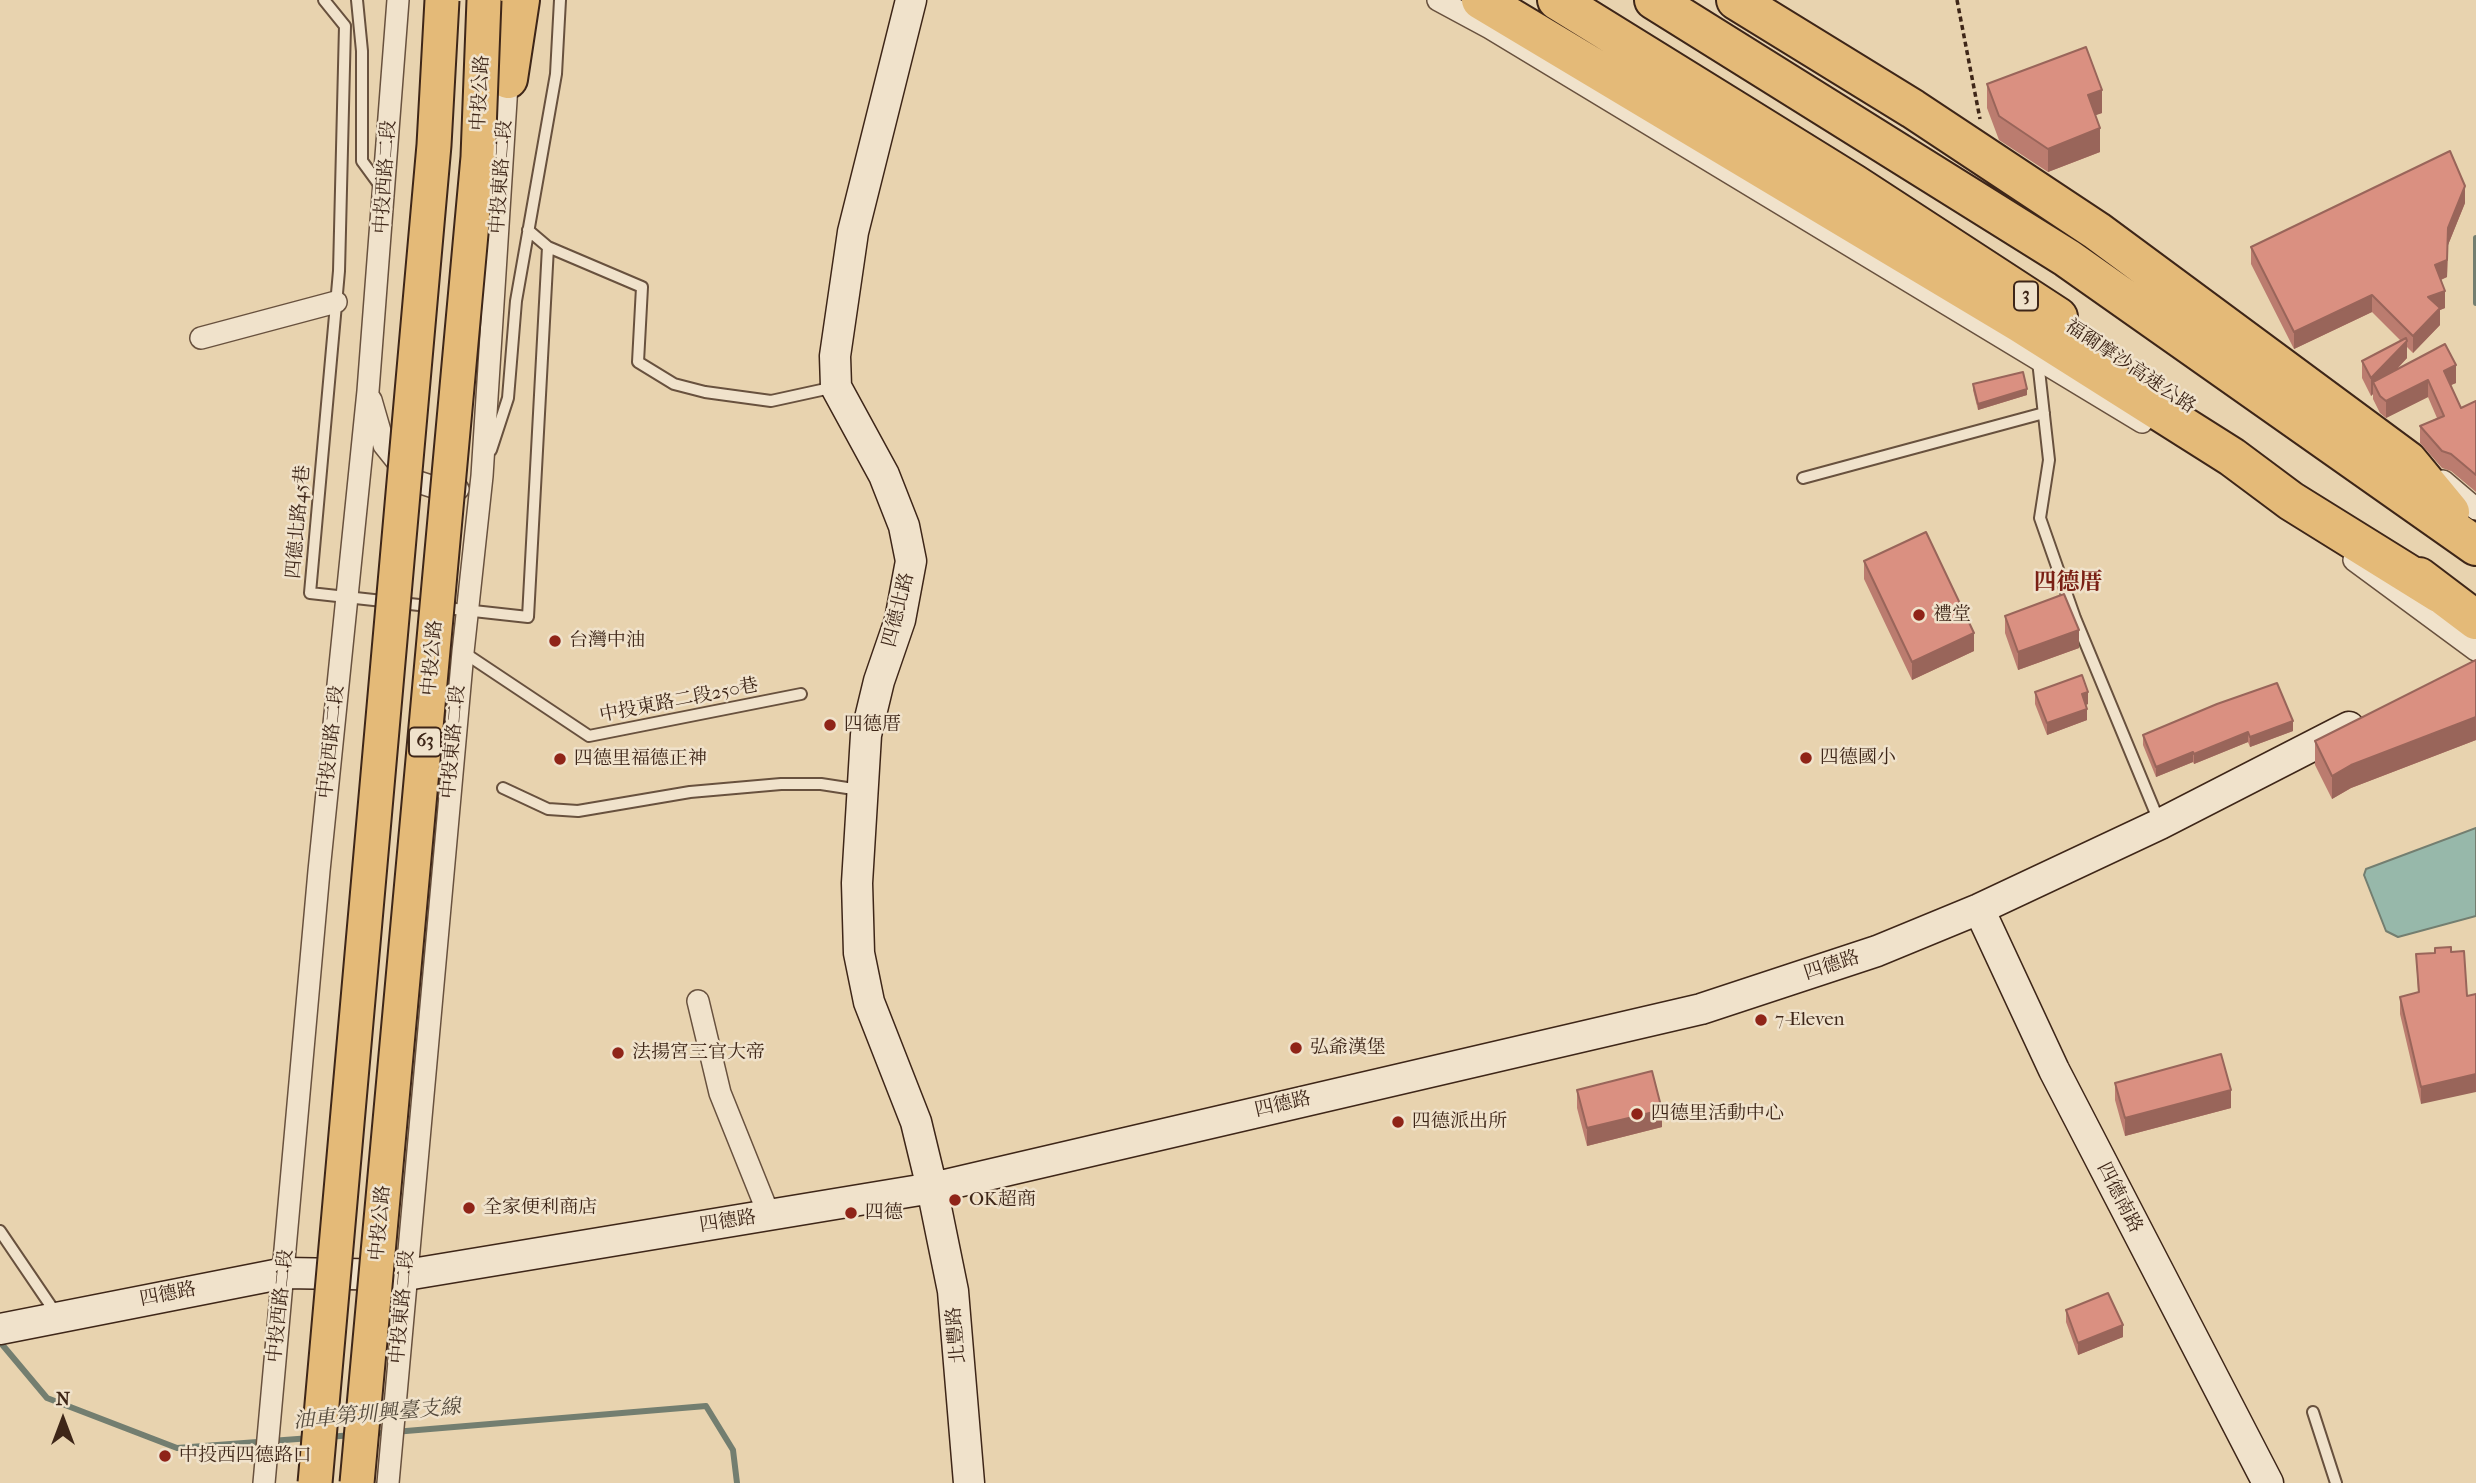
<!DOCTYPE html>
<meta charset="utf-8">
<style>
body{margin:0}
#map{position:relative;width:2476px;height:1483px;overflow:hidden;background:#e8d3af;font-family:"IM FELL French Canon",serif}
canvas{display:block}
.north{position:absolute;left:28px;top:1385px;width:70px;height:70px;-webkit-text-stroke:5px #f0e2cb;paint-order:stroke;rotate:0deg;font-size:19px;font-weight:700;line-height:28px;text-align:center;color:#3e2618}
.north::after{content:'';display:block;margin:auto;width:24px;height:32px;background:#3e2618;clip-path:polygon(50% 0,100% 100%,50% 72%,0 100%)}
</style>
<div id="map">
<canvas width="2476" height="1483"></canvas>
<div class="north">N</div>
</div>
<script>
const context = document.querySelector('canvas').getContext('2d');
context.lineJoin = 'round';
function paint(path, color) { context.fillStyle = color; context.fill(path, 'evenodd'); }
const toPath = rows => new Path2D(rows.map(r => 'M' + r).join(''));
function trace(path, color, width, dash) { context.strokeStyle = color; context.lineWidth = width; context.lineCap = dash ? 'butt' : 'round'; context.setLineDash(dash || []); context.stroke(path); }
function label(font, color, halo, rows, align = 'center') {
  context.font = font + ' "IM FELL French Canon","Noto Serif TC",serif'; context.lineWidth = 5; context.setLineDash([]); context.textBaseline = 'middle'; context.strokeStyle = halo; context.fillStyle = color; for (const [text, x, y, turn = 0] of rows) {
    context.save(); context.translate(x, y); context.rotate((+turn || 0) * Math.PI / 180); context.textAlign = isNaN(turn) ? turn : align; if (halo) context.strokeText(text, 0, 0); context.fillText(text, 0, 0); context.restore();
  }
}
const water = toPath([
 [2476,828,2476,916,2398,937,2386,931,2364,875,2366,869,2476,828]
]);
const stream = toPath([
 [2476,238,2476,303],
 [0,1342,47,1398,177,1448,311,1438],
 [370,1434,706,1406,733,1450,737,1483],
 [328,1437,353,1435]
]);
const path = toPath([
 [1957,0,1980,119]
]);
const lane = toPath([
 [324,0,345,26,339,271,310,593,528,617,548,247],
 [357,0,362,51,362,161,381,187],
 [528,230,548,247,642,287,638,362,674,384,705,392,771,401,835,387],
 [2038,361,2049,460,2040,518,2075,618,2159,821],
 [491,450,508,398,516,301,556,74,560,0],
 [1803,478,2044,413],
 [463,652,589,736,801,694],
 [503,788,548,809,578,811,690,792,781,784,821,784,860,790],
 [0,1231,57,1315],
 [2313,1412,2336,1483]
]);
const street = toPath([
 [1438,0,1490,28,2142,422],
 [201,338,336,302],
 [371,400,384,445,412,480,446,491,458,489],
 [2443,481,2476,509],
 [2354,560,2476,650],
 [698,1001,720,1093,769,1215],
 [264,1483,319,871,368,391,398,0],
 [388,1483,463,652,482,476,508,69]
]);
const secondary = toPath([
 [911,0,853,232,835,356,836,387,884,475,904,526,911,561,900,620,879,681,866,735,857,883,859,953,869,1002,916,1122,932,1188,953,1291,969,1483],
 [1979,909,2054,1070,2268,1483],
 [0,1329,285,1273,406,1275,932,1188,1701,1009,1877,951,1979,909,2160,824,2349,727]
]);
const highway = toPath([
 [1481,0,2020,323,2232,457,2291,501,2439,593],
 [1557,0,1854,184,2058,317],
 [1654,0,2067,258,2476,546],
 [1736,0,1913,109,2097,231,2408,461,2450,512],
 [508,79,520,0],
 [2419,577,2476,620]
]);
const primaryBridge = toPath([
 [315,1483,434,145,442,0],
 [357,1483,478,157,484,0]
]);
const wall = toPath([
 [1987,84,2102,113,2095,115,2100,152,2048,172,1999,140,1987,108],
 [2465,203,2448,245,2447,277,2441,280,2445,308,2440,310,2440,325,2413,353,2407,347,2407,358,2397,369,2456,383,2451,385,2461,408,2476,401,2476,492,2451,471,2442,468,2420,443,2420,426,2437,418,2428,397,2386,418,2380,413,2373,399,2373,394,2371,396,2362,378,2362,361,2401,341,2372,312,2294,349,2251,264,2251,247],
 [1973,384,2027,395,1978,410,1973,390],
 [1864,561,1974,651,1912,680,1864,579],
 [2005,616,2079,648,2018,670,2005,633],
 [2476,660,2476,740,2351,788,2332,799,2315,765,2315,741],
 [2035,692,2088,704,2086,705,2087,720,2047,735,2035,704],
 [2293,731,2250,747,2248,742,2194,764,2193,762,2156,777,2143,745,2143,735],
 [2451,947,2421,1104,2400,1014,2400,997,2418,993,2416,954,2435,953],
 [2115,1083,2231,1108,2125,1136,2115,1100],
 [1577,1090,1662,1127,1587,1146,1577,1108],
 [2066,1310,2123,1337,2078,1355,2066,1322]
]);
const shadedWall = toPath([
 [2102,90,2102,113,2088,118,2088,95],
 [2100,128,2100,152,2048,172,2048,149],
 [2465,186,2465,203,2448,245,2447,277,2435,282,2435,265,2448,228],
 [2445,291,2445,308,2440,310,2440,325,2413,353,2413,336,2428,297],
 [2372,295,2372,312,2294,349,2294,332],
 [2407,341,2407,358,2377,390,2373,382,2373,394,2371,396,2371,378],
 [2456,365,2456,383,2444,388,2444,371],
 [2428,380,2428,397,2386,418,2386,401],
 [2027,389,2027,395,1978,410,1978,404],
 [2079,630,2079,648,2018,670,2018,652],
 [1974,633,1974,651,1912,680,1912,662],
 [2088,692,2088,704,2082,706,2082,694],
 [2087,709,2087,720,2047,735,2047,723],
 [2476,717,2476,740,2351,788,2332,799,2332,776,2351,765],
 [2293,721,2293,731,2250,747,2250,737],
 [2248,732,2248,742,2194,764,2194,754],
 [2193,752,2193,762,2156,777,2156,767],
 [2476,1074,2476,1092,2421,1104,2421,1087],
 [2231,1090,2231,1108,2125,1136,2125,1118],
 [1662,1110,1662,1127,1587,1146,1587,1128],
 [2123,1325,2123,1337,2078,1355,2078,1343]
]);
const building = toPath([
 [2086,47,2102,90,2088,95,2100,128,2048,149,1999,116,1987,84,2086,47],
 [2450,151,2465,186,2448,228,2447,260,2435,265,2445,291,2428,297,2440,308,2413,336,2372,295,2294,332,2251,247,2450,151],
 [2406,338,2407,341,2371,378,2362,361,2406,338],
 [2445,344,2456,365,2444,371,2461,408,2476,401,2476,475,2451,454,2442,451,2420,426,2444,416,2428,380,2386,401,2380,396,2373,382,2445,344],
 [2023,372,2027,389,1978,404,1973,384,2023,372],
 [1926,532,1974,633,1912,662,1864,561,1926,532],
 [2064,594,2079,630,2018,652,2005,616,2064,594],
 [2476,660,2476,717,2351,765,2332,776,2315,741,2476,660],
 [2082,675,2088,692,2082,694,2087,709,2047,723,2035,692,2082,675],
 [2277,683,2293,721,2250,737,2248,732,2194,754,2193,752,2156,767,2143,735,2217,704,2277,683],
 [2451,947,2451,952,2464,951,2467,996,2476,994,2476,1074,2421,1087,2400,997,2419,992,2416,954,2435,953,2435,948,2451,947],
 [2221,1054,2231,1090,2125,1118,2115,1083,2221,1054],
 [1652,1071,1662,1110,1587,1128,1577,1090,1652,1071],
 [2108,1293,2123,1325,2078,1343,2066,1310,2108,1293]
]);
const markers = [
 [1919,615,7,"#8f2418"],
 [555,641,7,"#8f2418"],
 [830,725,7,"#8f2418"],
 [1806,758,7,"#8f2418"],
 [560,759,7,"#8f2418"],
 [1761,1020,7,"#8f2418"],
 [1296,1048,7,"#8f2418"],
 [618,1053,7,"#8f2418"],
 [1637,1114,7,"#8f2418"],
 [1398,1122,7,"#8f2418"],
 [955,1200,7,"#8f2418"],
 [469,1208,7,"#8f2418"],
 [851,1213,7,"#8f2418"],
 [165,1456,7,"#8f2418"]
];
const shields = [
 [2026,296,24],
 [425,742,32]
];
const shieldNames = [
 ["3",2026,296],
 ["63",425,742]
];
const streetNames = [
 ["中投公路",481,93,-87],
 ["中投西路二段",386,177,-86],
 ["中投東路二段",502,177,-86],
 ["福爾摩沙高速公路",2130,367,34],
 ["四德北路45巷",299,522,-85],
 ["四德北路",899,610,-76],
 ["中投公路",433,658,-85],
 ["中投東路二段250巷",679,701,-11],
 ["中投西路二段",332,742,-84],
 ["中投東路二段",454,742,-85],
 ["四德路",1832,966,-18],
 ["四德路",1283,1105,-13],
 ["四德南路",2119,1198,63],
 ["四德路",728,1222,-9],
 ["中投公路",381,1223,-85],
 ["四德路",168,1295,-11],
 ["中投西路二段",281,1306,-84],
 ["中投東路二段",403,1307,-85],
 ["北豐路",957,1335,-95]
];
const poiNames = [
 ["禮堂",1933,615],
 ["台灣中油",569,641],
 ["四德厝",844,725],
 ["四德國小",1820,758],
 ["四德里福德正神",574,759],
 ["7-Eleven",1775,1020],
 ["弘爺漢堡",1310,1048],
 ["法揚宮三官大帝",632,1053],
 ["四德里活動中心",1651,1114],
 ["四德派出所",1412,1122],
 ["OK超商",969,1200],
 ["全家便利商店",483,1208],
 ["四德",865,1213],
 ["中投西四德路口",179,1456]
];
const waterNames = [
 ["油車第圳興臺支線",377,1415,-5]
];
const quarterNames = [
 ["四德厝",2068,583]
];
paint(water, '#97b8aa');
trace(water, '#737e70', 2);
trace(stream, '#737e70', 6);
trace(lane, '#68513e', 14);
trace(street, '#68513e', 24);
trace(secondary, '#3e2618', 33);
trace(highway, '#3e2618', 42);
trace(path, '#3e2618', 3.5, [5, 3.5]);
trace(lane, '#f0e2cb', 10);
trace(street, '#f0e2cb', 21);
trace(secondary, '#f0e2cb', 30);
trace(highway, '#e4ba78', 38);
trace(primaryBridge, '#3e2618', 37, []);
trace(primaryBridge, '#e4ba78', 33);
paint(wall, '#bb7c6f');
paint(shadedWall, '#99655a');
paint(building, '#da9081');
trace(building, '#99655a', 2);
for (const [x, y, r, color] of markers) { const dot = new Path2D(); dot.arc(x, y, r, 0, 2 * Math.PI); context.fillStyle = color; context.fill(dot); trace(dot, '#f0e2cb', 2.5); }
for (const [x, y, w] of shields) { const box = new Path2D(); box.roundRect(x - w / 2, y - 14.5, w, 29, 5); context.fillStyle = '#f0e2cb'; context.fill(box); trace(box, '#3e2618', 2); }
label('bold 18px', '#3e2618', null, shieldNames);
label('19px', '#3e2618', '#f0e2cb', streetNames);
label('19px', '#3e2618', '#f0e2cb', poiNames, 'left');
label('italic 21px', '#544a3c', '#f0e2cb', waterNames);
label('bold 23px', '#7a1f14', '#f0e2cb', quarterNames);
</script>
